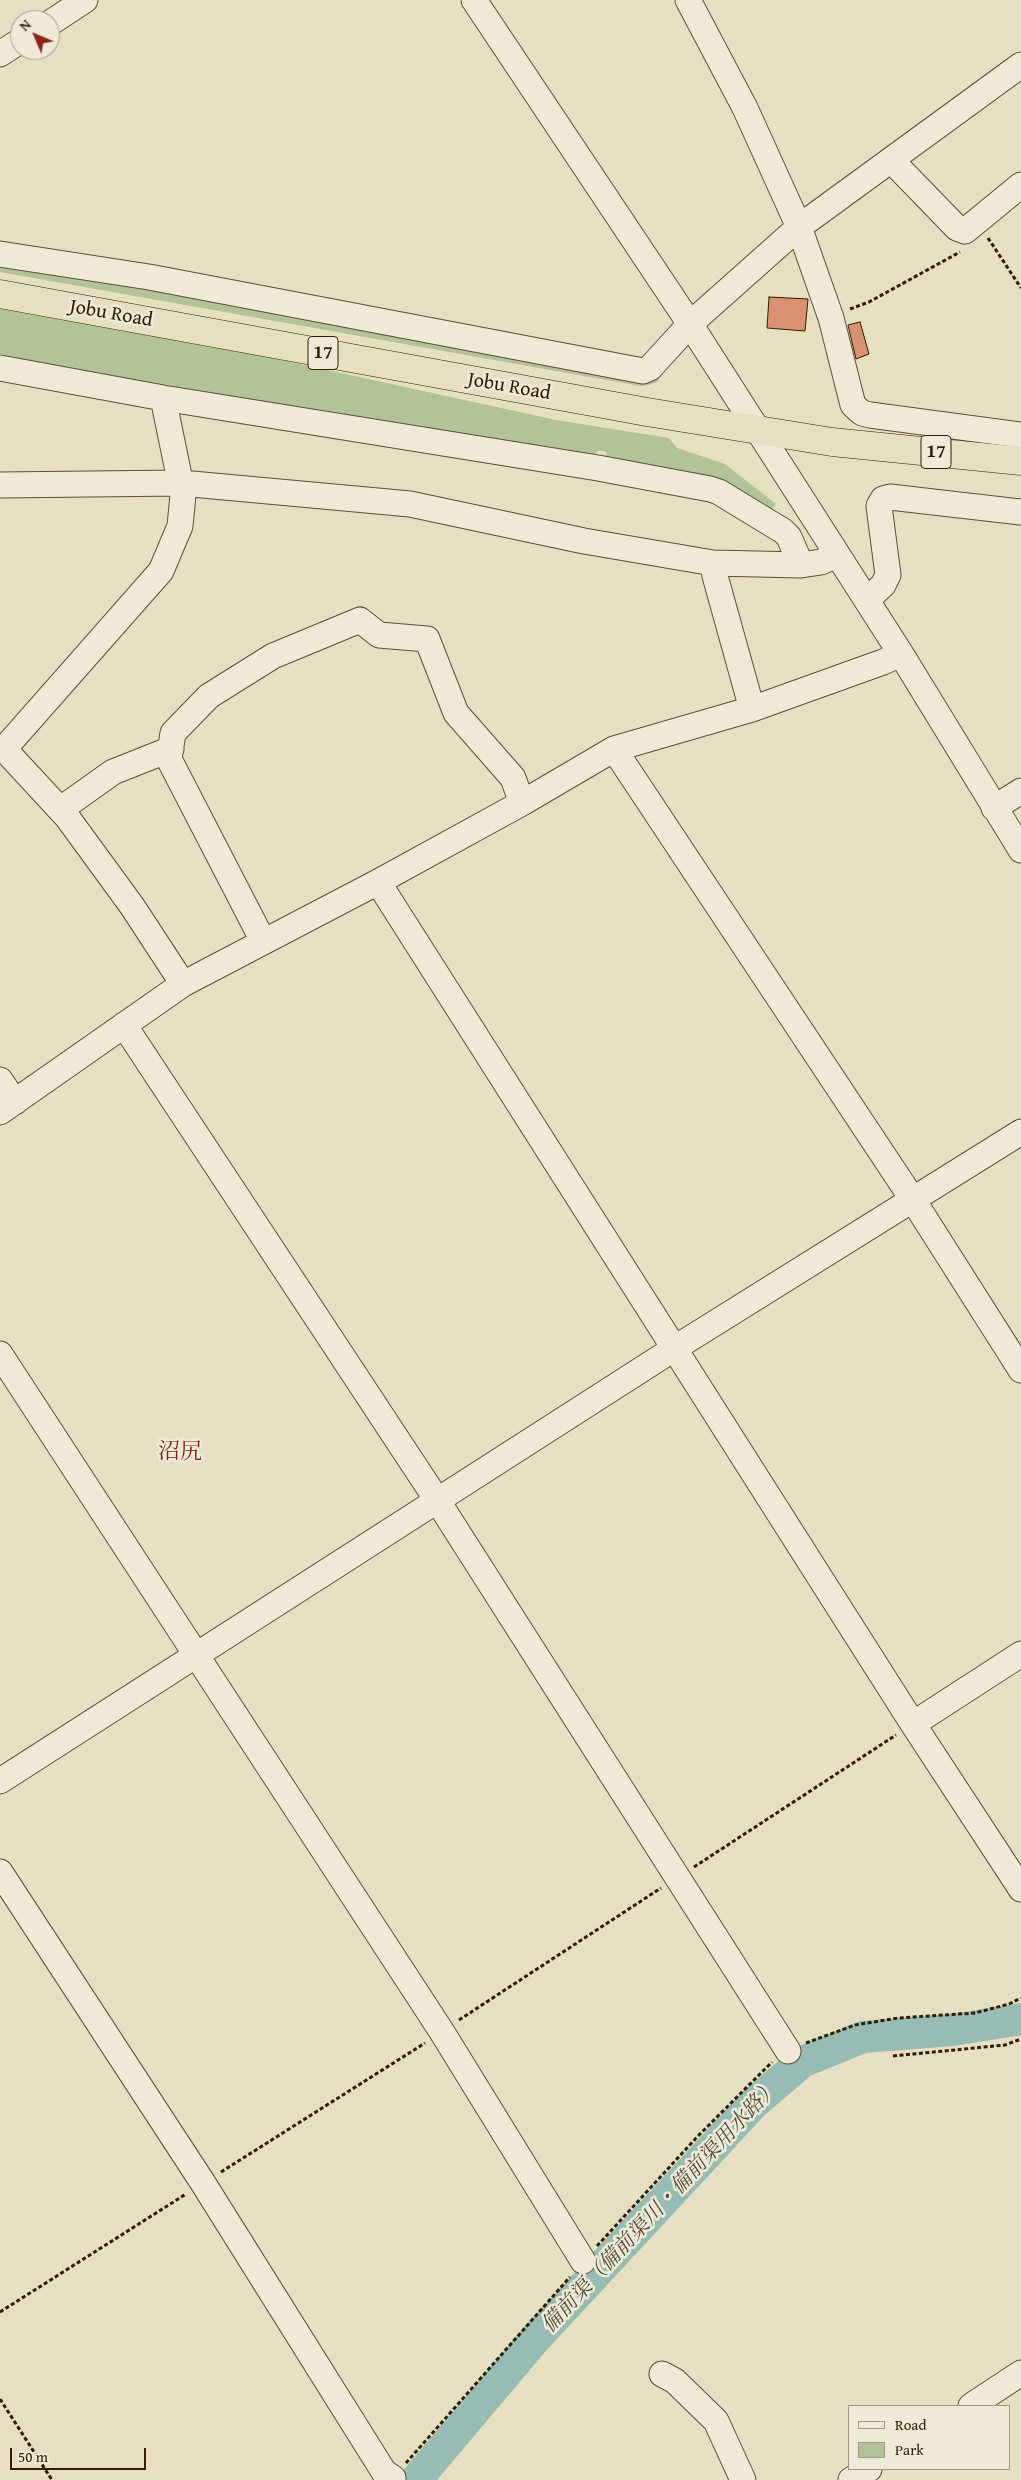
<!DOCTYPE html>
<meta charset="utf-8">
<style>
body{margin:0}
#map{position:relative;width:1021px;height:2480px;overflow:hidden;background:#e7dfc1;font-family:"Gentium Book Plus",serif}
canvas{display:block}
.legend{position:absolute;left:848px;top:2405px;width:162px;height:65px;box-sizing:border-box;background:#efead7;border:1px solid #a39883;margin:0;padding:6px 9px;list-style:none;font-size:15px;color:#301d04}
.legend li{display:flex;align-items:center;gap:10px;height:25px}
.legend b{width:25px;border:1px solid #a39883}
.north{position:absolute;left:10px;top:10px;width:50px;height:50px;box-sizing:border-box;background:#efead7;border:1px solid #a39883;border-radius:50%;rotate:315deg;font-size:14px;font-weight:700;line-height:20px;text-align:center;color:#301d04}
.north::after{content:'';display:block;margin:auto;width:18px;height:22px;background:#8f2418;clip-path:polygon(50% 0,100% 100%,50% 72%,0 100%)}
.scale{position:absolute;left:10px;top:2448px;width:136px;height:22px;box-sizing:border-box;border:2px solid #301d04;border-top:0;padding-left:6px;font-size:15px;line-height:18px;white-space:nowrap;color:#301d04;-webkit-text-stroke:4px #efead7;paint-order:stroke}
</style>
<div id="map">
<canvas width="1021" height="2480"></canvas>
<ul class="legend">
<li><b style="height:6px;background:#efead7"></b>Road</li>
<li><b style="height:14px;background:#b1c397"></b>Park</li>
</ul>
<div class="north">N</div>
<div class="scale">50 m</div>
</div>
<script>
const context = document.querySelector('canvas').getContext('2d');
context.lineJoin = 'round';
function paint(path, color) { context.fillStyle = color; context.fill(path, 'evenodd'); }
const toPath = rows => new Path2D(rows.map(r => 'M' + r).join(''));
function trace(path, color, width, dash) { context.strokeStyle = color; context.lineWidth = width; context.lineCap = dash ? 'butt' : 'round'; context.setLineDash(dash || []); context.stroke(path); }
function label(font, color, halo, rows, align = 'center') {
  context.font = font + ' "Gentium Book Plus","Noto Serif JP",serif'; context.lineWidth = 5; context.setLineDash([]); context.textBaseline = 'middle'; context.strokeStyle = halo; context.fillStyle = color; for (const [text, x, y, turn = 0] of rows) {
    context.save(); context.translate(x, y); context.rotate((+turn || 0) * Math.PI / 180); context.textAlign = isNaN(turn) ? turn : align; if (halo) context.strokeText(text, 0, 0); context.fillText(text, 0, 0); context.restore();
  }
}
const green = toPath([
 [0,264,150,282,640,379,674,353,670,364,657,382,649,385,640,386,0,272],
 [0,309,277,359,556,420,669,438,677,448,725,464,776,504,771,510,719,478,605,459,607,452,598,450,595,457,159,386,0,354]
]);
const river = toPath([
 [416,2480,535,2339,754,2103,802,2062,863,2037,953,2030,1021,2019]
]);
const building = toPath([
 [769,297,808,299,805,331,767,328,769,297],
 [860,322,869,354,856,359,848,325,860,322]
]);
const path = toPath([
 [988,238,1021,288],
 [850,309,869,302,960,252],
 [694,1867,896,1735],
 [459,2020,661,1888],
 [806,2043,855,2025,898,2018,975,2013,1009,2004,1021,1998],
 [893,2056,1005,2045,1021,2039],
 [221,2172,425,2043],
 [597,2246,698,2136,772,2062],
 [0,2312,186,2194],
 [0,2399,52,2480],
 [406,2463,570,2277]
]);
const minor = toPath([
 [474,0,690,324,901,654,1021,850],
 [688,0,745,108,799,227,831,318,853,405,862,413,870,415,1021,435],
 [50,23,85,0],
 [0,54,20,41],
 [891,160,957,228,965,231,1021,185],
 [0,254,149,277,643,371,650,368,690,324,799,227,1021,65],
 [0,368,163,398,598,468,710,489,719,492,783,531,789,537,801,565],
 [163,398,183,495,180,526,161,571,4,749,67,817,132,906,183,984],
 [0,485,181,483,410,504,584,541,713,563,801,565,821,562,837,555],
 [713,563,715,576,752,709],
 [867,600,883,585,888,575,879,506,883,499,890,497,1021,512],
 [614,749,913,1200,1021,1370],
 [994,808,1021,791],
 [61,809,113,772,171,749],
 [378,882,913,1724,1021,1889],
 [263,941,169,759,173,733,209,696,273,656,360,620,379,635,427,639,456,713,513,778,522,803],
 [124,1025,437,1500,788,2051],
 [0,1080,15,1102],
 [0,1112,183,984,378,882,522,803,614,749,752,709,883,662,901,654],
 [0,1354,442,2032,583,2261],
 [913,1724,1021,1654],
 [0,1781,675,1348,1021,1132],
 [0,1872,203,2183,384,2472,393,2478],
 [662,2374,675,2381,716,2421,743,2480],
 [971,2406,1021,2373],
 [851,2480,869,2469]
]);
const highway = toPath([
 [0,294,647,412,832,442,1021,461]
]);
const shields = [
 [323,353,30],
 [936,452,30]
];
const shieldNames = [
 ["17",323,353],
 ["17",936,452]
];
const streetNames = [
 ["Jobu Road",111,314,10],
 ["Jobu Road",509,387,10]
];
const waterNames = [
 ["備前渠（備前渠川・備前渠用水路）",661,2207,-47]
];
const quarterNames = [
 ["沼尻",180,1452]
];
paint(green, '#b1c397');
trace(river, '#97bcb4', 32);
paint(building, '#d99172');
trace(building, '#301d04', 1);
trace(minor, '#5e4e33', 27);
trace(highway, '#301d04', 29);
trace(path, '#301d04', 3, [4, 2.5]);
trace(minor, '#efead7', 25);
trace(highway, '#e7dfc1', 28);
for (const [x, y, w] of shields) { const box = new Path2D(); box.roundRect(x - w / 2, y - 16.5, w, 33, 4); context.fillStyle = '#efead7'; context.fill(box); trace(box, '#301d04', 1); }
label('bold 19px', '#301d04', null, shieldNames);
label('20px', '#301d04', '#efead7', streetNames);
label('italic 21px', '#4f4d39', '#efead7', waterNames);
label('22px', '#7a1f14', '#efead7', quarterNames);
</script>
